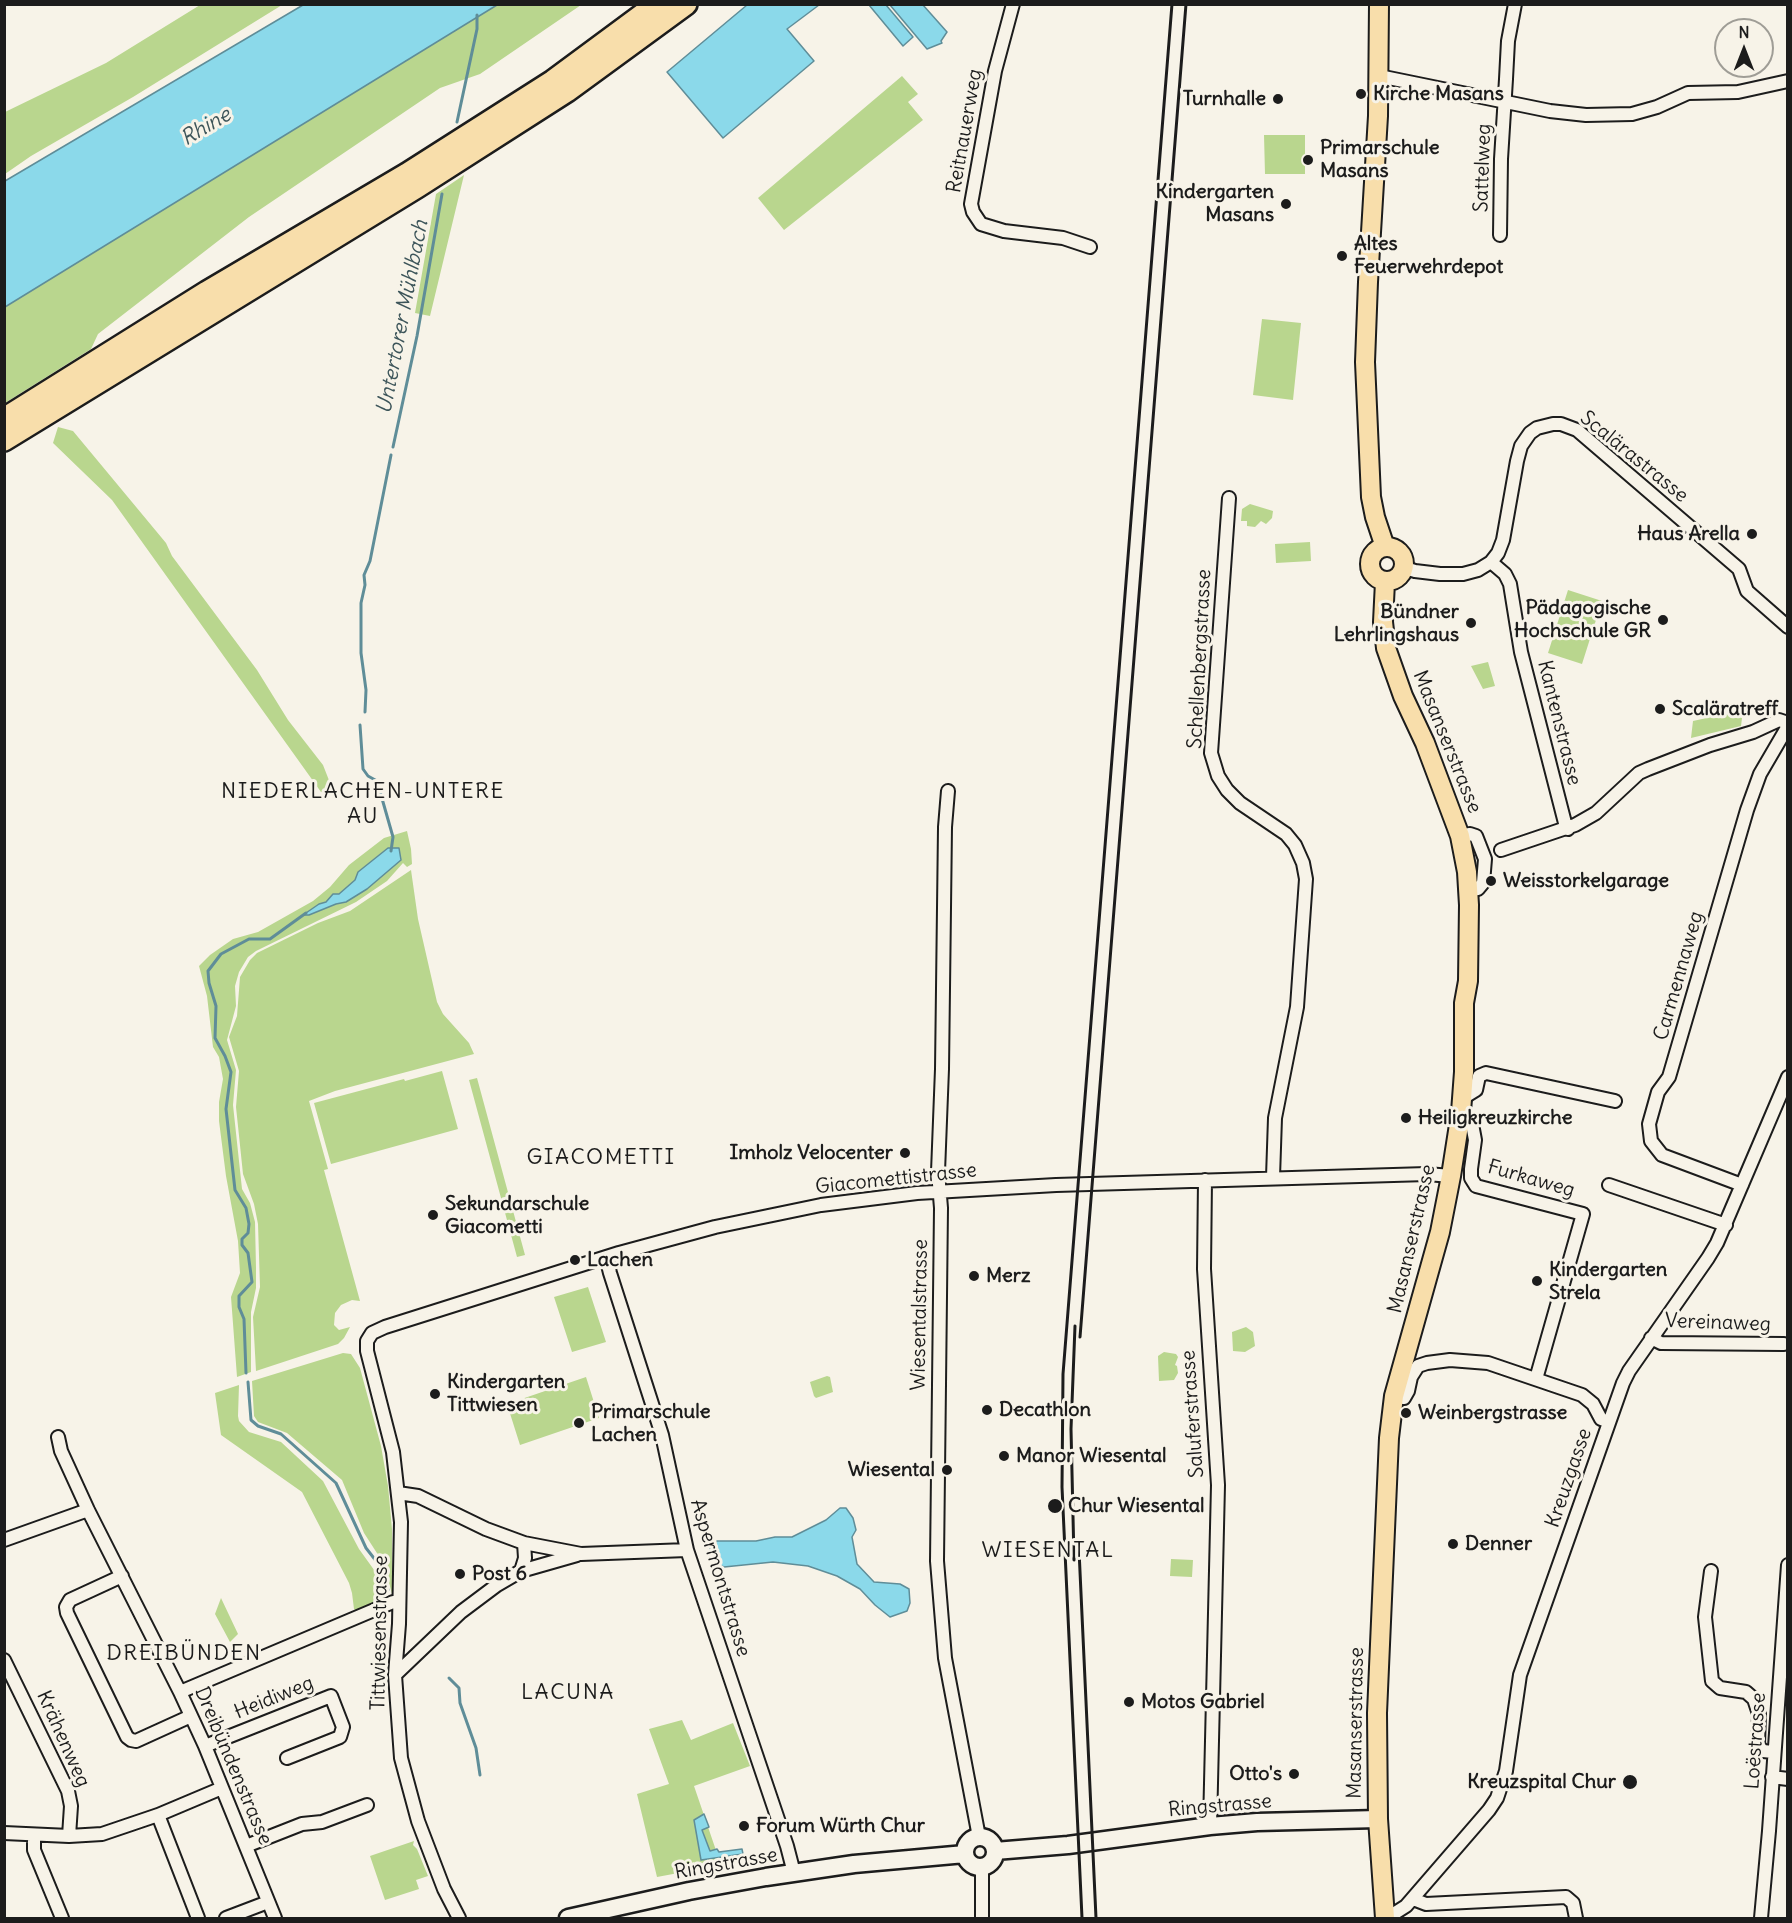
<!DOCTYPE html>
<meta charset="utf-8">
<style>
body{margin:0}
#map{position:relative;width:1792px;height:1923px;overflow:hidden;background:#f7f3e8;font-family:Delius,sans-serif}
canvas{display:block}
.frame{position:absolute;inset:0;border:6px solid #1c1c1c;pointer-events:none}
.north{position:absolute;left:1714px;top:18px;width:60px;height:60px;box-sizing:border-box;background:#f7f3e8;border:2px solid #9f9d96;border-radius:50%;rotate:0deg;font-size:16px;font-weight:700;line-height:24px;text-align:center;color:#1c1c1c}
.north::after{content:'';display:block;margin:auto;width:21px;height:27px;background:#1c1c1c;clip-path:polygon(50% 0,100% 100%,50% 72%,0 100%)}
</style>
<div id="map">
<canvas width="1792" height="1923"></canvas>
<div class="frame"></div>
<div class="north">N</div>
</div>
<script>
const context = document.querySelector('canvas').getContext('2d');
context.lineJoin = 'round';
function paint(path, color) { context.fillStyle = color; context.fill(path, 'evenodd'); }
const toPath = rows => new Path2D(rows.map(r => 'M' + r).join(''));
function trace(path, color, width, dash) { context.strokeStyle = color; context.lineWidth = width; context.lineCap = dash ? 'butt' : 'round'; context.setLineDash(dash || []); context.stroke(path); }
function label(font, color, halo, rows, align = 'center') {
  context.font = font + ' Delius,sans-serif'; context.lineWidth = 6; context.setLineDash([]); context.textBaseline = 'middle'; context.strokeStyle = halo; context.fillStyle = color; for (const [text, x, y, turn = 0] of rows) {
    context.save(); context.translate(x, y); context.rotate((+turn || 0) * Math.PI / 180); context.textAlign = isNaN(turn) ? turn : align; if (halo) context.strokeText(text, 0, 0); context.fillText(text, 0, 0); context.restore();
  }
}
const green = toPath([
 [200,5,282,5,133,97,31,156,5,174,5,112,106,63],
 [497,5,581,5,480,74,440,88,249,217,98,334,91,349,5,403,5,307],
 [902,76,918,94,908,102,923,120,784,230,758,198],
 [1264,135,1305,135,1305,174,1265,174],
 [464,175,430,316,415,313,436,194],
 [1262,319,1301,323,1293,400,1253,395],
 [58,427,73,431,166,543,172,556,257,670,288,720,323,765,334,793,321,792,112,500,53,443],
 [1250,504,1273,511,1272,518,1266,524,1261,521,1255,527,1247,526,1247,521,1241,521,1242,509],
 [1310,542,1311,561,1276,563,1275,544],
 [1568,590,1602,601,1582,664,1548,653],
 [1488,662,1495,686,1483,689,1471,666],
 [1743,710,1741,726,1691,738,1693,721],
 [407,831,411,849,412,864,407,867,403,863,387,881,356,902,256,951,248,957,239,972,235,986,236,1006,227,1040,236,1070,233,1105,242,1189,250,1203,255,1222,256,1268,256,1288,251,1312,251,1372,237,1377,231,1297,240,1273,238,1241,226,1176,219,1121,219,1102,223,1079,219,1057,213,1047,207,996,199,966,210,955,233,939,258,932,313,901,330,887,349,865,384,838],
 [411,870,418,919,437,1002,443,1014,469,1043,474,1054,335,1091,309,1101,328,1169,324,1170,360,1301,352,1300,341,1305,335,1313,334,1325,339,1330,350,1327,344,1338,338,1344,256,1371,253,1317,260,1287,258,1224,254,1204,243,1174,236,1107,239,1071,229,1037,237,1016,240,977,250,960,257,953,318,923,350,911],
 [442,1071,458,1129,331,1164,314,1103,404,1079,405,1081],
 [477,1078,525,1255,517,1257,469,1080],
 [588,1287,606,1342,572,1352,554,1297],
 [1246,1327,1253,1332,1255,1346,1245,1352,1233,1351,1232,1332],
 [1164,1352,1176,1354,1178,1357,1175,1365,1177,1366,1178,1373,1174,1380,1159,1381,1158,1356],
 [343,1353,351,1354,360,1368,381,1446,388,1486,392,1529,392,1594,384,1564,364,1533,342,1480,287,1433,258,1422,254,1416,252,1381],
 [827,1376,830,1377,833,1392,816,1398,814,1396,810,1382],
 [586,1377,599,1418,520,1445,507,1404],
 [239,1385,238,1416,239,1421,249,1432,281,1442,323,1481,359,1549,377,1574,385,1600,358,1611,354,1609,352,1593,349,1583,302,1492,221,1435,215,1393],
 [1171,1559,1193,1560,1192,1577,1170,1576],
 [221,1598,238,1634,230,1642,215,1614],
 [682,1720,691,1740,733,1723,750,1766,694,1786,721,1865,657,1877,637,1794,669,1784,649,1729],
 [414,1841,413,1845,417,1849,428,1876,416,1880,419,1889,385,1900,370,1856]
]);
const water = toPath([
 [303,5,497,5,5,307,5,181,303,5],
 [747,5,819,5,787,29,814,61,723,138,667,72,747,5],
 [869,5,886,5,913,37,903,46,869,5],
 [890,5,923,5,947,32,941,41,942,43,927,49,890,5],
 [388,848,399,848,401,860,367,889,346,902,336,904,309,915,303,915,319,904,326,902,333,894,339,894,355,880,358,872,388,848],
 [840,1508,846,1508,853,1518,856,1530,852,1537,857,1564,874,1582,900,1584,909,1589,910,1603,907,1611,890,1617,875,1605,860,1589,837,1576,808,1566,773,1562,724,1567,714,1563,709,1556,710,1549,717,1541,756,1541,775,1537,792,1537,826,1520,840,1508],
 [704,1814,709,1827,702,1830,710,1851,717,1849,719,1852,742,1849,743,1854,701,1860,694,1820,704,1814]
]);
const stream = toPath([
 [457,122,477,29,477,15],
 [393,447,417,336,442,194],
 [365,712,366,690,361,653,361,603,365,585,364,575,370,561,391,455],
 [360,725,363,769,368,776,377,781,393,837,391,851],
 [246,1373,244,1319,239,1307,239,1296,252,1282,248,1253,242,1245,242,1239,248,1233,249,1224,246,1208,235,1190,226,1109,231,1072,225,1056,215,1038,216,1006,209,983,208,971,221,954,249,939,270,939,306,913],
 [248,1382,251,1420,258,1426,281,1434,336,1483,366,1548,380,1566,388,1590],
 [449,1678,459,1688,460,1703,476,1748,480,1775]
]);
const street = toPath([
 [1013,4,995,71,971,204,973,212,981,224,1004,231,1063,238,1090,247],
 [1379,76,1550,111,1586,115,1632,114,1657,107,1688,93,1738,92,1788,81],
 [1500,235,1501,159,1506,79,1508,41,1515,4],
 [1229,498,1211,753,1218,776,1227,790,1240,803,1286,834,1295,845,1303,863,1306,879,1297,1007,1275,1118,1273,1177],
 [1491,562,1505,574,1510,584,1521,652,1565,823,1568,829],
 [1405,568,1415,571,1440,574,1463,574,1478,570,1491,562,1498,553,1503,540,1517,461,1521,446,1530,433,1537,428,1553,424,1561,424,1577,430,1739,569,1747,591,1788,627],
 [948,791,945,827,942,1069,938,1172,941,1208,937,1561,945,1658,979,1837],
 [1460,836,1470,834,1476,836,1485,859,1483,883,1478,889,1469,890],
 [1501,850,1575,825,1596,813,1639,773,1648,769,1710,745,1753,732,1779,720,1788,723],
 [1463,1098,1476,1090,1479,1076,1486,1073,1615,1101],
 [1461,1112,1472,1124,1475,1140,1471,1169,1471,1178,1476,1186,1583,1214,1536,1379],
 [1205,1180,1204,1269,1218,1485,1210,1826],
 [1609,1185,1726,1225],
 [1742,1185,1662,1155,1651,1141,1649,1124,1658,1092,1669,1077,1747,810,1760,774,1788,726],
 [606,1257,610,1273,662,1435,687,1550,787,1846,794,1873],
 [1651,1338,1661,1343,1784,1344],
 [1394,1396,1404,1398,1408,1391,1411,1377,1418,1366,1427,1363,1450,1360,1488,1363,1582,1395,1593,1404,1601,1419,1609,1422],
 [58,1437,61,1451,88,1510,180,1692,205,1746,275,1918],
 [398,1493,418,1496,486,1529,524,1543,581,1554,687,1550],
 [4,1540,88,1510],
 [521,1571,525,1558,524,1543],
 [1711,1571,1705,1617,1712,1681,1720,1688,1746,1692,1754,1699,1759,1714,1758,1745,1763,1751,1773,1752],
 [122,1576,70,1600,66,1607,67,1613,127,1737,131,1740,136,1741,191,1716],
 [4,1660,68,1791,71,1806,69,1836],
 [395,1675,461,1612,497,1585,521,1571,577,1555],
 [180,1692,393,1602,399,1603],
 [205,1746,331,1696,343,1727,340,1737,287,1758],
 [1772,1777,1788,1779],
 [158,1815,198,1918],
 [4,1833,69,1836,102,1834,158,1815,222,1788],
 [34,1835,34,1850,62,1918],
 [246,1846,302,1824,322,1822,367,1805],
 [982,1867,982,1918],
 [1413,1899,1426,1904,1566,1897,1573,1903,1576,1918],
 [1385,1914,1395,1913,1406,1906,1489,1810,1497,1798,1506,1771,1520,1675,1623,1383,1629,1371,1708,1258,1717,1243,1788,1077],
 [226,1918,268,1902],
 [459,1918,444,1889,418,1821,401,1758,395,1675,399,1624,401,1522,393,1452,367,1351,367,1341,372,1333,385,1327,619,1253,715,1227,821,1205,917,1193,1056,1185,1427,1174,1451,1176],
 [1761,1918,1769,1831,1788,1565]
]);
const secondary = toPath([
 '965 1852a15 15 0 1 1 30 0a15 15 0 1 1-30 0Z',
 [995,1851,1068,1845,1210,1826,1257,1822,1378,1819],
 [568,1918,689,1891,766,1877,854,1864,965,1854]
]);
const primary = toPath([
 [1379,4,1378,116,1368,282,1365,362,1371,497,1375,517,1385,547],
 '1370 564a17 17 0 1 1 34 0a17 17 0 1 1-34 0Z',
 [1385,1918,1378,1819,1377,1713,1389,1438,1394,1396,1440,1232,1451,1176,1461,1112,1464,1072,1464,1003,1468,981,1469,905,1467,872,1460,836,1425,743,1403,696,1386,648,1383,622,1385,582]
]);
const highway = toPath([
 [4,419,207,292,407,174,553,81,657,4],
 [4,440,417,187,567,91,686,4]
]);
const rail = toPath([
 [1080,1337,1186,4],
 [1079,1550,1096,1918],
 [1074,1560,1071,1429,1075,1326],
 [1082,1918,1062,1487,1063,1374,1172,4]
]);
const markers = [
 [1361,94,6,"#1c1c1c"],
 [1278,99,6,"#1c1c1c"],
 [1308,160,6,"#1c1c1c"],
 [1286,204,6,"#1c1c1c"],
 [1342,256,6,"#1c1c1c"],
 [1752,534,6,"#1c1c1c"],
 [1663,620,6,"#1c1c1c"],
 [1471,623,6,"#1c1c1c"],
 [1660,709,6,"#1c1c1c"],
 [1491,881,6,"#1c1c1c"],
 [1406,1118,6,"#1c1c1c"],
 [905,1153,6,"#1c1c1c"],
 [433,1215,6,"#1c1c1c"],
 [575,1260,6,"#1c1c1c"],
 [974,1276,6,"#1c1c1c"],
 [1537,1281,6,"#1c1c1c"],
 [435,1394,6,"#1c1c1c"],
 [987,1410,6,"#1c1c1c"],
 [1406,1413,6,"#1c1c1c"],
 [579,1423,6,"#1c1c1c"],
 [1004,1456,6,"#1c1c1c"],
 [947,1470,6,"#1c1c1c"],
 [1055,1506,8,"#1c1c1c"],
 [1453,1544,6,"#1c1c1c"],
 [460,1574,6,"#1c1c1c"],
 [1129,1702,6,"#1c1c1c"],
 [1294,1774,6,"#1c1c1c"],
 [1630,1782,8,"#1c1c1c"],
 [744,1826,6,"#1c1c1c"]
];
const poiNames = [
 ["Kirche Masans",1373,94],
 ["Turnhalle",1266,99,"right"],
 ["Primarschule",1320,148],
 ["Masans",1320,171],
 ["Kindergarten",1274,192,"right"],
 ["Masans",1274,215,"right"],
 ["Altes",1354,244],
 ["Feuerwehrdepot",1354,267],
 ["Haus Arella",1740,534,"right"],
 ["Pädagogische",1651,608,"right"],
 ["Hochschule GR",1651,631,"right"],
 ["Bündner",1459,612,"right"],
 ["Lehrlingshaus",1459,635,"right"],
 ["Scaläratreff",1672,709],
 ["Weisstorkelgarage",1503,881],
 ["Heiligkreuzkirche",1418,1118],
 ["Imholz Velocenter",893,1153,"right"],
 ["Sekundarschule",445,1204],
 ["Giacometti",445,1227],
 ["Lachen",587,1260],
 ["Kindergarten",1549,1270],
 ["Strela",1549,1293],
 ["Merz",986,1276],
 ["Kindergarten",447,1382],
 ["Tittwiesen",447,1405],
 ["Decathlon",999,1410],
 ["Primarschule",591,1412],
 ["Lachen",591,1435],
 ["Weinbergstrasse",1418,1413],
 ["Manor Wiesental",1016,1456],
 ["Wiesental",935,1470,"right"],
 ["Chur Wiesental",1068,1506],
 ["Denner",1465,1544],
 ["Post 6",472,1574],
 ["Motos Gabriel",1141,1702],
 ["Otto's",1282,1774,"right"],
 ["Kreuzspital Chur",1616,1782,"right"],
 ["Forum Würth Chur",756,1826]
];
const streetNames = [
 ["Reitnauerweg",965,131,-80],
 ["Sattelweg",1483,168,-88],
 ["Scalärastrasse",1634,457,39],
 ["Schellenbergstrasse",1200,659,-87],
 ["Kantenstrasse",1559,723,76],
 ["Masanserstrasse",1447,742,68],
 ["Carmennaweg",1679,976,-74],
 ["Giacomettistrasse",896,1179,-6],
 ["Furkaweg",1531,1179,16],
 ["Masanserstrasse",1412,1239,-77],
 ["Wiesentalstrasse",920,1315,-89],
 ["Vereinaweg",1718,1323,2],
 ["Saluferstrasse",1193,1414,-94],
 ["Kreuzgasse",1569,1478,-71],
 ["Aspermontstrasse",720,1578,73],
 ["Tittwiesenstrasse",380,1633,-89],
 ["Heidiweg",274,1698,-22],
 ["Masanserstrasse",1356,1723,-89],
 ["Krähenweg",63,1739,66],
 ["Loëstrasse",1756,1741,-86],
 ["Dreibündenstrasse",233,1766,67],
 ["Ringstrasse",1220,1806,-5],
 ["Ringstrasse",726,1864,-10]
];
const waterNames = [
 ["Rhine",206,127,-31],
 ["Untertorer Mühlbach",403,317,-79]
];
const quarterNames = [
 ["NIEDERLACHEN-UNTERE",363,792],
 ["AU",363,817],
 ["GIACOMETTI",601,1158],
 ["WIESENTAL",1048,1551],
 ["DREIBÜNDEN",184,1654],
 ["LACUNA",568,1693]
];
paint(green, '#b9d68e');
paint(water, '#8bd9ea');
trace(water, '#5f8d98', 1.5);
trace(stream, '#5f8d98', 3);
trace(street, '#1c1c1c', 16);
trace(secondary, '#1c1c1c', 21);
trace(primary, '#1c1c1c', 22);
trace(highway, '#1c1c1c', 26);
trace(street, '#f7f3e8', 12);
trace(secondary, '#f7f3e8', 16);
trace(primary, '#f8deab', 18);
trace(highway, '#f8deab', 21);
trace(rail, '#1c1c1c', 3);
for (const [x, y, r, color] of markers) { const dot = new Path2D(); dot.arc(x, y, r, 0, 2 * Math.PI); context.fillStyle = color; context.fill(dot); trace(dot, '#f7f3e8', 2); }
label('bold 20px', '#1c1c1c', '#f7f3e8', poiNames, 'left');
label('20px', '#1c1c1c', '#f7f3e8', streetNames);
label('italic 21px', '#3d555a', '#f7f3e8', waterNames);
context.letterSpacing = '1.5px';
label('22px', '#1c1c1c', '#f7f3e8', quarterNames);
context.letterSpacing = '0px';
</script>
